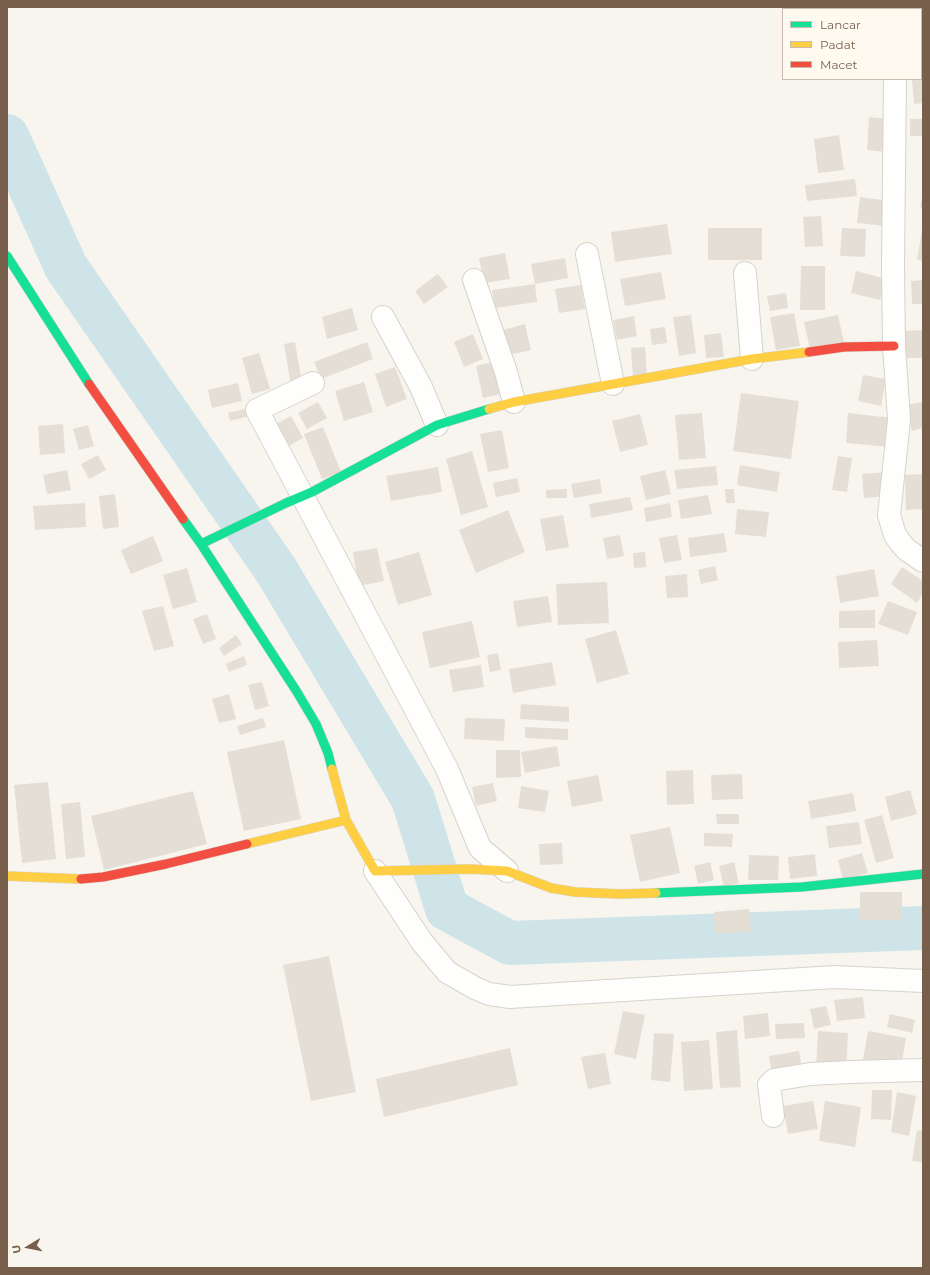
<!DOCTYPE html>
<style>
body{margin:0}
#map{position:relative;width:930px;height:1275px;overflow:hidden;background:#f8f5ee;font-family:Montserrat,sans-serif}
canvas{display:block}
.frame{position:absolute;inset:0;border:8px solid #775f4c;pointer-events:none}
.legend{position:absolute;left:782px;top:8px;width:140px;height:72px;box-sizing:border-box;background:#fffaef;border:1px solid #c9bcae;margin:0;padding:5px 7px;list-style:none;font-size:12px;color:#775f4c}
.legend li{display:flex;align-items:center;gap:8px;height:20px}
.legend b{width:20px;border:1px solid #c9bcae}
.north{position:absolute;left:8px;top:1227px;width:40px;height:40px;-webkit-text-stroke:3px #fffaef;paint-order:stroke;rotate:260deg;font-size:11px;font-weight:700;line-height:16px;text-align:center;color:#775f4c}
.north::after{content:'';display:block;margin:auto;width:14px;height:18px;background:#775f4c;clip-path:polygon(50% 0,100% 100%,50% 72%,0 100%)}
</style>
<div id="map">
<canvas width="930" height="1275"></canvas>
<div class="frame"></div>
<ul class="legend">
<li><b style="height:5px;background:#16e098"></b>Lancar</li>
<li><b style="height:5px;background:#ffcf43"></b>Padat</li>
<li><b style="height:5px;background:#f24e42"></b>Macet</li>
</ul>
<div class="north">U</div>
</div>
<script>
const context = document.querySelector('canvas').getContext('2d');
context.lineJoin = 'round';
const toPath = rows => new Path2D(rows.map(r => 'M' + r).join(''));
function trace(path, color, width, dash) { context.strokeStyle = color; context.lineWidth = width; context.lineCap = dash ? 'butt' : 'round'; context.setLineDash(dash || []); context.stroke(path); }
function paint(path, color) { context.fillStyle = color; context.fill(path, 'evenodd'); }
const river = toPath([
 [7,136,66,267,276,570,413,799,447,909,510,943,923,928]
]);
const building = toPath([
 [921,57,923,57,923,103,914,104,912,79,921,79],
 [869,117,889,119,886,152,867,150],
 [910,119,923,119,923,136,910,136],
 [839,135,844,170,818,173,814,139],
 [855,179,857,196,807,201,805,185],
 [860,197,890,201,887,226,857,223],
 [922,197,923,197,923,208,920,207],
 [821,216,823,246,805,247,803,217],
 [667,224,672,254,615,262,611,232],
 [708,228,762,228,762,260,708,260],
 [842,228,866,229,865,257,840,256],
 [922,230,923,230,923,261,917,260],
 [505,253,510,279,484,283,479,258],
 [565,258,568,278,535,284,537,302,495,308,492,290,535,284,531,264],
 [801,266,825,266,825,310,800,310],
 [856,271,886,279,880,300,851,293],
 [661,272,666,299,625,306,620,279],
 [438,274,448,287,424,304,415,291],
 [923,280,923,304,912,304,911,281],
 [581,285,585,309,559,313,555,289],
 [786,293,788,308,770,311,767,296],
 [352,308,358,330,327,339,322,317],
 [794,313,800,346,776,350,770,317],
 [691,315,696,353,679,356,673,317],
 [838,315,844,343,810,349,804,322],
 [634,316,637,336,617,340,613,320],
 [525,324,531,350,510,355,503,330],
 [665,327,667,343,652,345,650,329],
 [923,330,923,358,904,358,904,331],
 [721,333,724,357,706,358,704,335],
 [473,334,483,359,464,367,454,342],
 [295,342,302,384,291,386,284,344],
 [367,342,373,359,321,379,314,362],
 [645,347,647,376,633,377,631,348],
 [259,353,270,389,252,394,242,358],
 [497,361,505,393,483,398,476,366],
 [395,367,407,399,386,407,375,374],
 [863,375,886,379,881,406,858,401],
 [364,382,373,412,344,421,335,391],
 [238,383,242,401,212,408,208,390],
 [741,393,799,401,791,459,733,451],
 [318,402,327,418,307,429,298,413],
 [923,402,923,428,912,431,906,405],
 [248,408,250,416,230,421,228,413],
 [702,413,706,458,679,460,675,415],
 [848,413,892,418,890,447,846,443],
 [640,414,648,445,620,452,612,421],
 [291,416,303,438,285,448,272,426],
 [63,424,65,453,40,455,38,426],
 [88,425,94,446,79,450,73,429],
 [323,427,341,472,322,479,304,434],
 [502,430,509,468,488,472,480,434],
 [472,451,488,507,461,515,446,459],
 [98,455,106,470,89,479,81,464],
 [838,456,852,458,847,492,832,490],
 [740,465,780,472,777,492,737,485],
 [716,466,718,485,677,489,674,470],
 [438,467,442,492,391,501,386,476],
 [67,470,71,490,47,494,43,475],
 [665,470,671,494,646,500,640,476],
 [887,472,889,496,864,498,862,474],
 [923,474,923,509,906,510,905,475],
 [517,478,520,492,496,497,493,483],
 [600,479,602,493,574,498,571,484],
 [567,489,567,498,546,498,546,490],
 [725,489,734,489,735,503,726,503],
 [115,494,119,527,103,529,99,496],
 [708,495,712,514,681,519,678,500],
 [630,497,633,510,591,518,589,504],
 [85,503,86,527,35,530,33,506],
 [670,503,672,517,646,522,644,508],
 [737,509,769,512,766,537,735,534],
 [508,510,525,552,476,573,459,530],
 [563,515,569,547,546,551,540,519],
 [724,533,727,552,690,557,688,538],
 [620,535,624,556,607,559,603,538],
 [677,535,682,560,664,563,659,538],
 [153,536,163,561,131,574,121,550],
 [377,548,384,581,359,586,353,552],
 [419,552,432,595,398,605,385,562],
 [645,552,646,567,634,568,633,553],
 [715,566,718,580,701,584,698,570],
 [902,567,923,581,923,593,917,603,891,584],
 [187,568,197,602,173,609,163,575],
 [874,569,879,596,840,603,836,576],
 [687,574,688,597,667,598,665,576],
 [607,582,609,623,558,625,556,584],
 [548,596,552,622,517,627,513,601],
 [888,601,917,612,908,635,878,624],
 [163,606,174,646,154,651,142,611],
 [875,610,875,628,839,628,839,611],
 [207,614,216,639,203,644,193,619],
 [472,621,480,657,430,668,422,632],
 [616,630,629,674,597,683,585,639],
 [236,635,242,644,224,656,219,648],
 [877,640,879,666,839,668,838,642],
 [498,653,501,670,490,672,487,655],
 [244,656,247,665,229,672,226,664],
 [552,662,556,685,513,693,509,669],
 [481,665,484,687,453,692,449,670],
 [262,682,269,706,255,710,248,685],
 [229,694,236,719,219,723,212,699],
 [521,704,569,707,569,722,520,719],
 [263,718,266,727,240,735,237,726],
 [465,718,505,719,504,741,464,739],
 [525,727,568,729,568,740,525,738],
 [284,740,301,819,244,831,227,752],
 [557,746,560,766,525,773,521,752],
 [496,750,520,750,521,777,496,778],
 [693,770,694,804,667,805,666,771],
 [742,774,743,799,712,800,711,775],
 [598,775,603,801,572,807,567,781],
 [48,782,56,859,22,863,14,785],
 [493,783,497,801,476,806,472,787],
 [521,786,549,791,545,812,518,808],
 [910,790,917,814,891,821,885,797],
 [193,791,207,844,104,870,91,816],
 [853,793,856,811,811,819,808,801],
 [80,802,85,857,66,859,61,804],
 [716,814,739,814,739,824,717,824],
 [882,815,894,858,876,863,864,820],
 [859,822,862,844,829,848,826,826],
 [670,827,680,873,640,882,630,835],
 [704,833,733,834,732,847,704,846],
 [562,843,563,864,540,865,539,844],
 [862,853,868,873,843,880,838,860],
 [815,854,817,876,790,879,788,857],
 [749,855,779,856,778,880,748,880],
 [710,862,714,880,698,884,694,866],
 [734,862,739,883,724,887,719,866],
 [860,892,902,892,902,920,860,920],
 [749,909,751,931,715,934,714,912],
 [329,956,356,1092,311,1101,283,965],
 [863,997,865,1018,837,1021,834,1000],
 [826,1006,831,1025,814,1029,810,1009],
 [623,1011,645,1015,636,1059,614,1054],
 [768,1013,770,1036,745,1039,743,1016],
 [890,1014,915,1020,912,1033,887,1027],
 [804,1023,805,1038,776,1039,775,1024],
 [737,1030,741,1087,720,1088,716,1032],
 [818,1031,848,1033,846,1071,816,1069],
 [868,1031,906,1038,901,1067,863,1060],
 [654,1033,674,1034,670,1082,651,1080],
 [709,1040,713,1089,684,1091,681,1042],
 [510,1048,518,1085,384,1117,376,1079],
 [799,1051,802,1068,772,1073,769,1056],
 [605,1053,611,1084,588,1089,581,1057],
 [872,1090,892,1090,891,1120,871,1119],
 [897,1092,916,1096,909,1136,891,1132],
 [813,1101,818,1129,788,1134,783,1106],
 [825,1101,861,1107,855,1147,819,1141],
 [917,1130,923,1131,923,1162,912,1161]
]);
const street = toPath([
 [895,9,895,7],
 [895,79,893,265,894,346,899,420,889,515,895,535,900,542,907,550,923,561],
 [587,254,613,384],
 [745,273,752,359],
 [474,280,506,372,514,402],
 [383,317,421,387,437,425],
 [313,383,257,410,447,769,480,848,507,871],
 [375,871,422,942,447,972,475,988,489,994,510,997,835,977,923,981],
 [773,1116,769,1085,774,1080,810,1074,850,1072,923,1070]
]);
const fast = toPath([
 [7,256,89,384],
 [183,519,201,544,297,692,316,724,328,753,332,769],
 [201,544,286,503,312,492,437,425,489,409],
 [656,893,802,887,923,874]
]);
const slow = toPath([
 [489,409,514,402,752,359,809,352],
 [346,820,375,871,470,869,507,871,551,888,575,892,620,894,656,893],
 [247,844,346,820,332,769],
 [7,876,81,879]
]);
const jam = toPath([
 [809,352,844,347,894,346],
 [89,384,183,519],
 [81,879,103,877,166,864,247,844]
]);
trace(river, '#cee4e9', 44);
paint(building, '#e5ded5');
trace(street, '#d7d2cc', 24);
trace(fast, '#d8d2cb', 10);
trace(slow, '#d8d2cb', 10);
trace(jam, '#d8d2cb', 10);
trace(street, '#fefefc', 22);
trace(fast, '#16e098', 9);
trace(slow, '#ffcf43', 9);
trace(jam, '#f24e42', 9);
</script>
